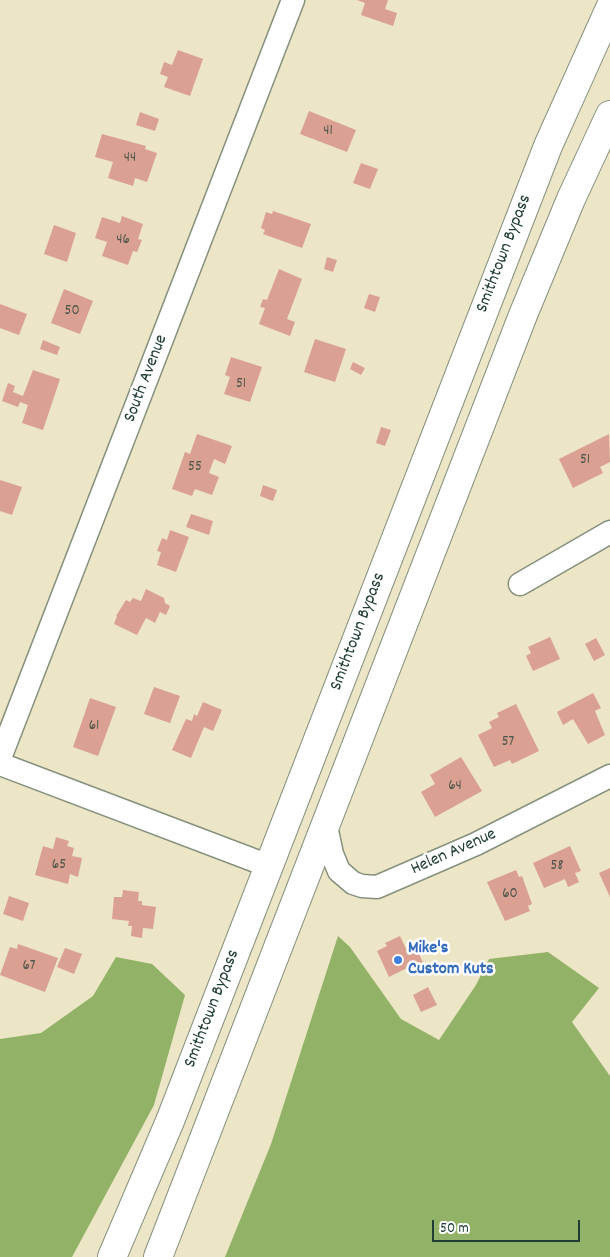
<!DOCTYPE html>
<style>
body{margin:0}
#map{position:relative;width:610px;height:1257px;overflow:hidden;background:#ece5c6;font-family:Dekko,sans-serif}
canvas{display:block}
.scale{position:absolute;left:432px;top:1220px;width:148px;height:22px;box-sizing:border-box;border:2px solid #1f3d34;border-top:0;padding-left:6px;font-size:15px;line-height:18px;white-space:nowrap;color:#1f3d34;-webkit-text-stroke:4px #fff;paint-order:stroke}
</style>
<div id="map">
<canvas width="610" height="1257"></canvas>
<div class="scale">50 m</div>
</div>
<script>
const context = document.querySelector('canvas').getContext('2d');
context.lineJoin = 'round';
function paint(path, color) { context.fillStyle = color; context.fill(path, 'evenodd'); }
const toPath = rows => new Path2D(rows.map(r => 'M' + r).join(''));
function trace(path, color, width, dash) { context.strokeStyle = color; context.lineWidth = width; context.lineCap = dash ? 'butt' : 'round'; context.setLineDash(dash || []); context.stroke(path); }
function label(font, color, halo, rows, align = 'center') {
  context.font = font + ' Dekko,sans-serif'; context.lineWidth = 5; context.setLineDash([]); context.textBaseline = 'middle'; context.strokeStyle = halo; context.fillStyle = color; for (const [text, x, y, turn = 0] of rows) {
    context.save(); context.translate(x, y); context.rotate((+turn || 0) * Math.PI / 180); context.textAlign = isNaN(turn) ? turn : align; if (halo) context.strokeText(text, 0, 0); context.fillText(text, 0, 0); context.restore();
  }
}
const forest = toPath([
 [338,936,350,947,401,1019,439,1040,476,985,489,959,548,952,599,988,572,1022,610,1076,610,1257,225,1257,271,1144],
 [116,957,152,964,185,995,154,1105,72,1257,0,1257,0,1039,41,1033,93,996]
]);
const building = toPath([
 [357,0,388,0,385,9,397,13,393,26,361,15,365,3],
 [178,50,203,59,190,96,164,87,168,77,160,74,164,62,172,65],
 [309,111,356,130,347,152,300,134],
 [140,112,159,119,155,131,136,125],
 [102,134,146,146,145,149,157,153,147,182,135,178,133,186,108,178,113,162,95,157],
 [361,163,378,169,370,189,353,183],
 [273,211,311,224,302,248,263,234,265,230,261,228,266,212,272,214],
 [122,216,143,224,138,239,142,240,137,252,133,251,128,265,102,256,107,242,95,238,102,217,120,223],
 [54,225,76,233,67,262,44,254],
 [327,257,337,260,333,272,324,269],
 [279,269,302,279,287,319,295,322,290,336,259,324,265,308,260,307,263,299,267,300],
 [64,289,93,301,80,334,51,323],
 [369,294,380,297,375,312,364,308],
 [0,304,27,314,19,335,0,328],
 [315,339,346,349,335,382,304,372],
 [43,340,60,347,57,355,40,349],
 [231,357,262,367,250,402,224,394,230,377,225,375],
 [353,362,365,368,361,375,350,369],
 [33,370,60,379,43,430,22,423,28,405,20,402,18,407,2,401,8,383,15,386,13,392,23,396],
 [381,427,391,430,385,446,376,443],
 [197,434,232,446,225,464,214,459,209,473,219,477,212,495,195,489,192,496,172,489,185,452,190,454],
 [609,434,610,462,600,467,603,473,573,488,559,459],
 [0,480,22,487,12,515,0,511],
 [263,485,277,490,273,501,260,496],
 [191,514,213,521,209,535,186,527],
 [170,530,189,537,176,572,157,565,161,552,157,551,162,538,167,540],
 [146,589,164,598,165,603,170,606,166,615,160,612,155,623,146,618,137,635,114,624,117,616,116,616,126,600,130,602,133,598,141,601],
 [550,637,560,659,533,671,526,656,531,653,528,647],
 [596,638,605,655,594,661,585,644],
 [154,687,180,696,170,723,144,714],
 [593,693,601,708,595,711,605,735,588,744,573,719,563,725,557,712],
 [90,698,116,707,98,756,73,747],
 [203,702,222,710,213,731,204,727,191,758,172,750,186,719,192,721,194,714,197,716],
 [516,704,539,751,512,764,510,760,494,767,478,735,492,728,489,722,499,717,497,713],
 [461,757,482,791,435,817,421,792,435,784,430,775],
 [56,837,69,841,67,846,74,848,72,856,82,858,78,877,70,874,68,884,35,875,43,846,53,849],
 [570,846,581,871,575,873,579,882,568,887,565,879,544,888,533,863],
 [610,868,610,897,599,873],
 [516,870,519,877,522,876,532,904,528,906,530,911,505,921,487,882],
 [123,890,139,892,138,901,142,901,142,905,156,907,153,929,143,928,142,938,131,936,132,926,128,926,129,921,112,919,114,897,122,897],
 [9,896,29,903,23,921,3,914],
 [400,936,406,949,415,945,425,967,412,973,409,967,389,977,377,951,387,946,385,943],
 [18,944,58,958,45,992,0,975,10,947,17,949],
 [65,948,82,954,74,974,57,967],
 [428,987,437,1005,421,1012,413,995]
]);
const minor = toPath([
 [520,584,610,532],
 [0,758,293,0],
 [0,764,269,866],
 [326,826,332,854,339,871,353,883,362,886,377,887,476,844,610,776]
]);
const trunk = toPath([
 [112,1257,170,1121,548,146,610,8],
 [158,1257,523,315,571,199,610,115]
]);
const markers = [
 [398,960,5,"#3f7fe0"]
];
const numberNames = [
 ["41",328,132],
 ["44",130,159],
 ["46",123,241],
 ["50",72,312],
 ["51",241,385],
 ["51",585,461],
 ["55",195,468],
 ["61",94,727],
 ["57",508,743],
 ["64",455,787],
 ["65",59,866],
 ["58",557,867],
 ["60",510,895],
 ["67",29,967]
];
const streetNames = [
 ["Smithtown Bypass",505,254,-69],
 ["South Avenue",147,379,-69],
 ["Smithtown Bypass",359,632,-69],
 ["Helen Avenue",454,853,-24],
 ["Smithtown Bypass",213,1009,-69]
];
const shopNames = [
 ["Mike's",408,950],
 ["Custom Kuts",408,971]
];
paint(forest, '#92b367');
paint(building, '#daa192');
trace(minor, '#86917d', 25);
trace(trunk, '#86917d', 30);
trace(minor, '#fff', 22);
trace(trunk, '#fff', 28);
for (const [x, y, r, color] of markers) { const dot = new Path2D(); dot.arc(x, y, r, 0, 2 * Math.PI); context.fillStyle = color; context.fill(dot); trace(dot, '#fff', 2); }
label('15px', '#4e564c', null, numberNames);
label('18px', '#1f3d34', '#fff', streetNames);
label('bold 18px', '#366cbe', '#fff', shopNames, 'left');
</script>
